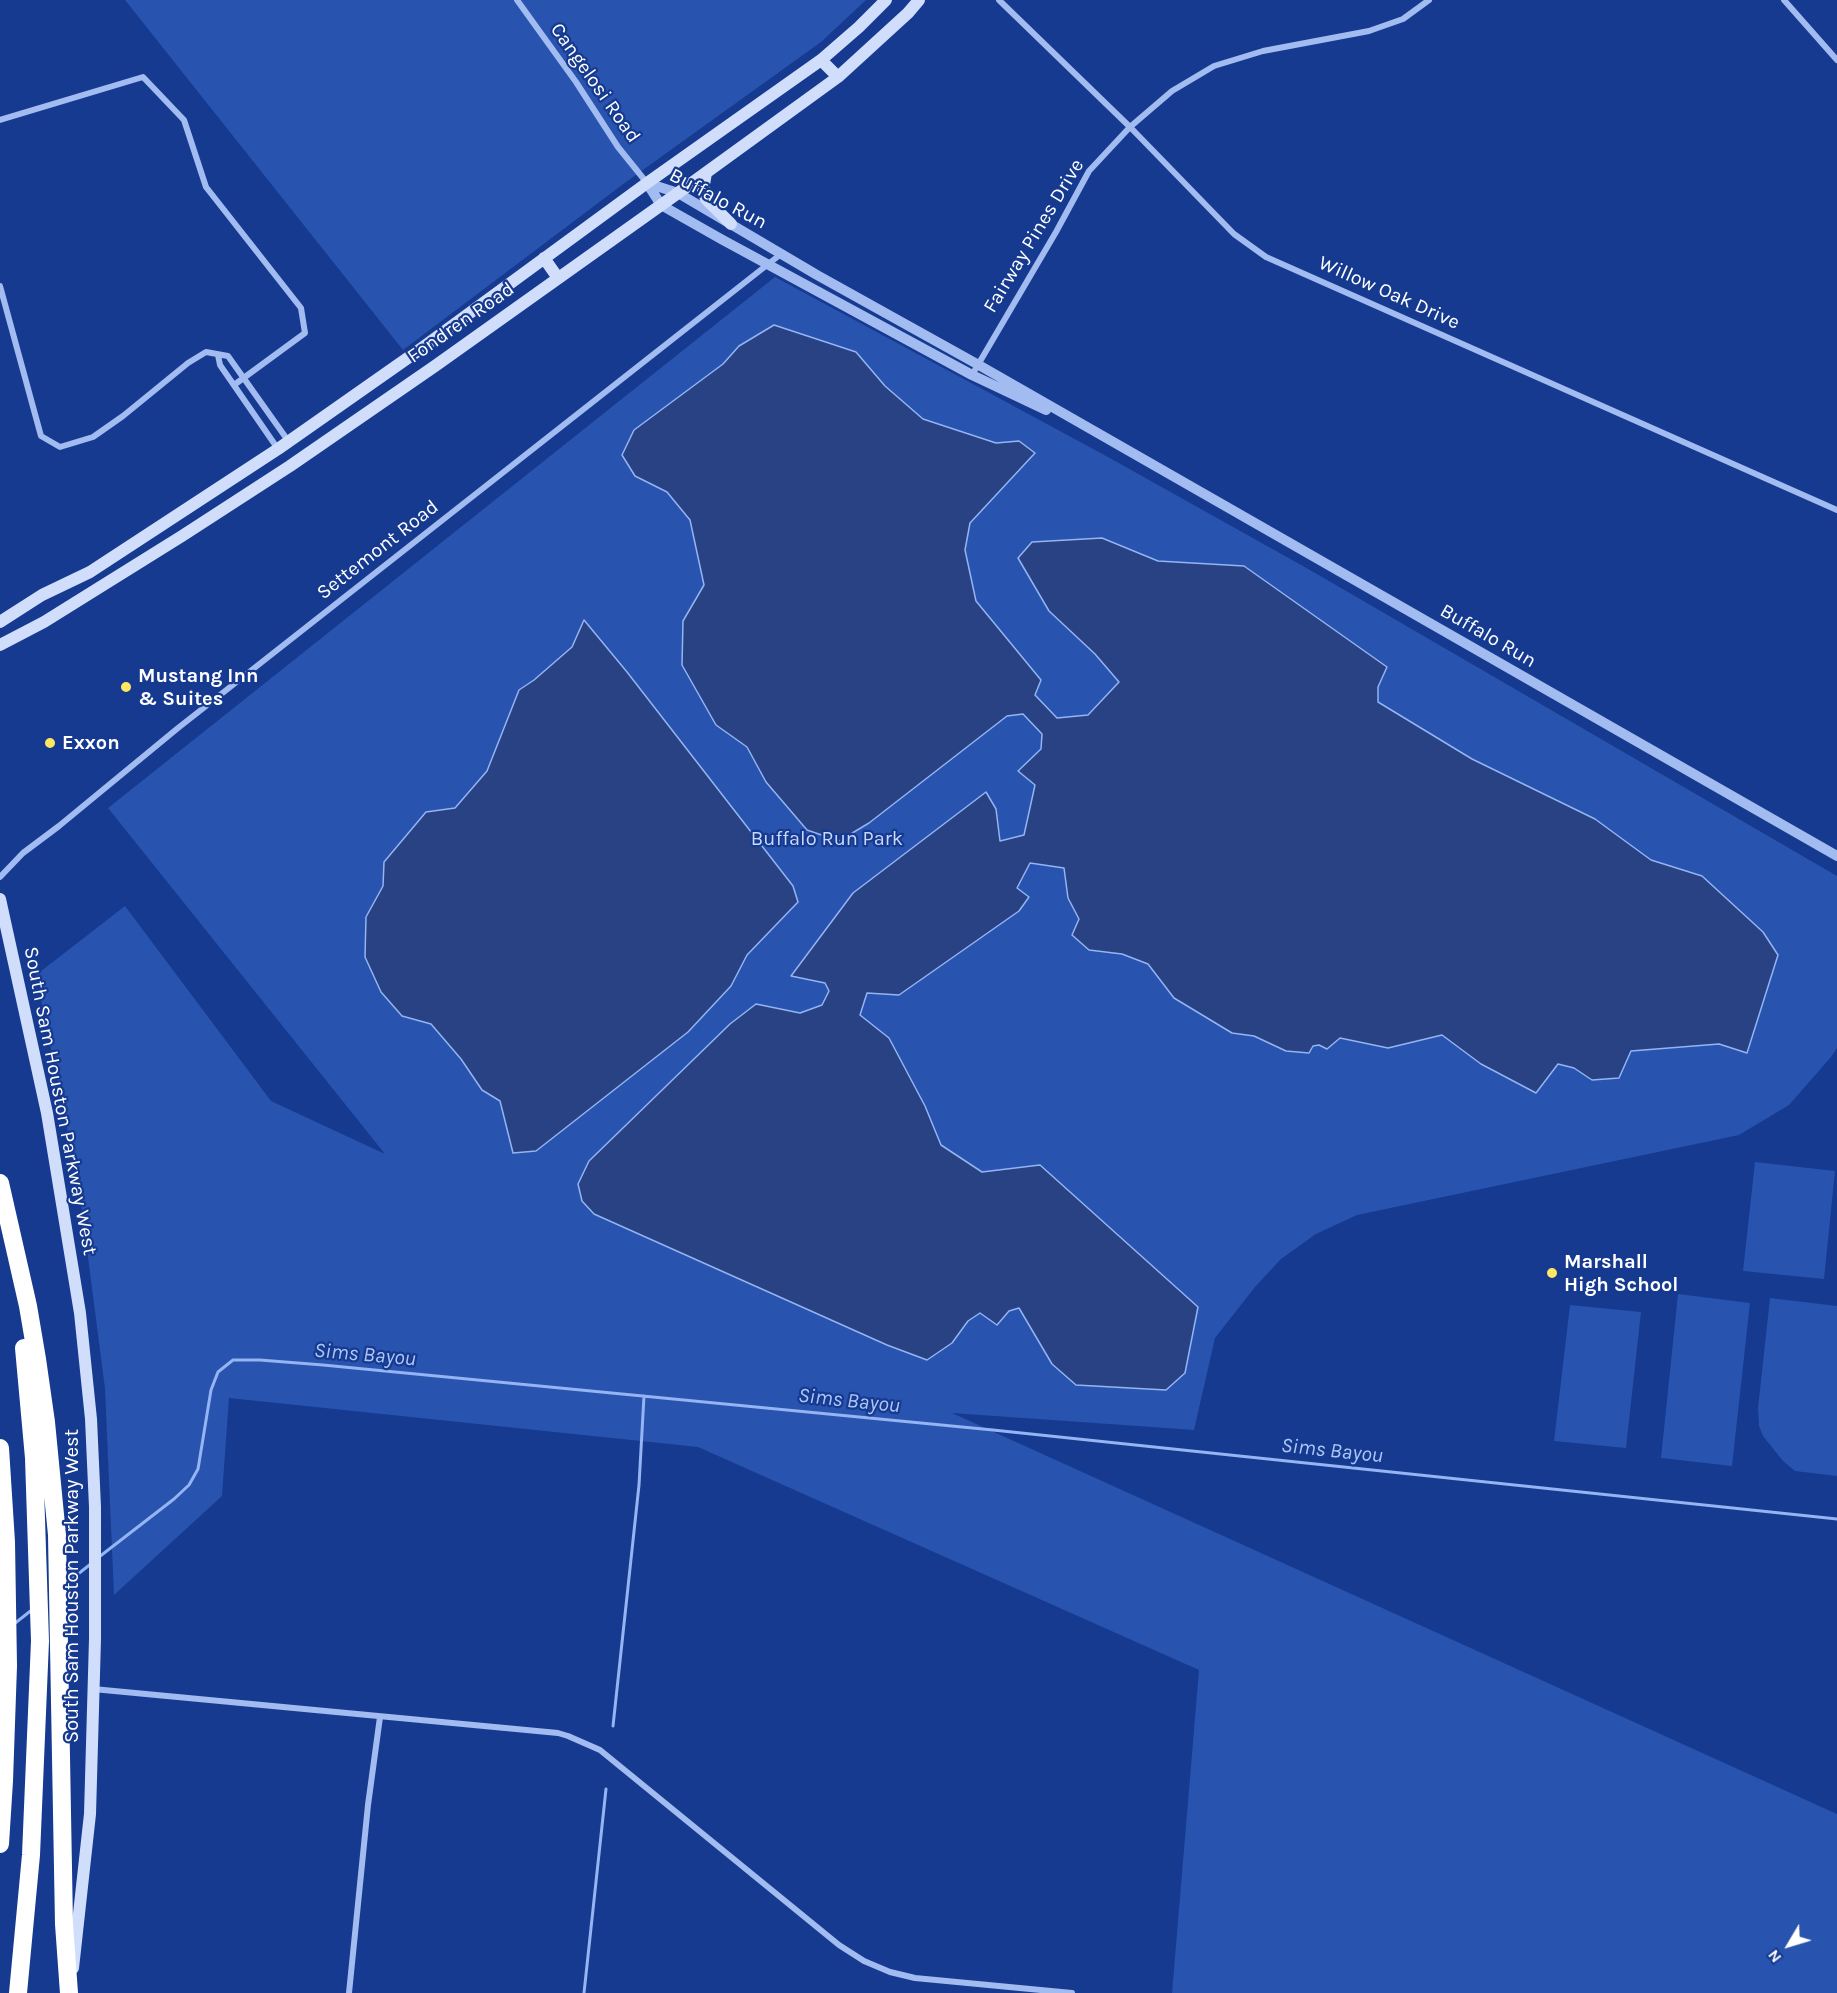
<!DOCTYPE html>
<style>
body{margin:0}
#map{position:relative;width:1837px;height:1993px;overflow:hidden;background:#153a90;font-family:Karla,sans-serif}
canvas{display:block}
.north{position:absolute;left:1759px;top:1915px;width:60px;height:60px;-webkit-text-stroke:4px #153a90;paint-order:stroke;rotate:232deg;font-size:16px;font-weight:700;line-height:24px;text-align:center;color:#fff}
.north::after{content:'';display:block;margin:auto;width:21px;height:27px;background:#fff;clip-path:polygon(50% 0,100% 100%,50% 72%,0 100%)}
</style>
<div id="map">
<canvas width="1837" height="1993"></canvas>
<div class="north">N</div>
</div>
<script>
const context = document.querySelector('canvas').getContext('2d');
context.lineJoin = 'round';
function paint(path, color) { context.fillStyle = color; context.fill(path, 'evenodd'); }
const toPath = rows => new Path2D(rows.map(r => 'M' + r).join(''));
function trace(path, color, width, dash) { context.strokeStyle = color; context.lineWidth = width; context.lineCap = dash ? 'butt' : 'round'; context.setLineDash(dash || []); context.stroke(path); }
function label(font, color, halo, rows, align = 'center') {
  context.font = font + ' Karla,sans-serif'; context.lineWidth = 4.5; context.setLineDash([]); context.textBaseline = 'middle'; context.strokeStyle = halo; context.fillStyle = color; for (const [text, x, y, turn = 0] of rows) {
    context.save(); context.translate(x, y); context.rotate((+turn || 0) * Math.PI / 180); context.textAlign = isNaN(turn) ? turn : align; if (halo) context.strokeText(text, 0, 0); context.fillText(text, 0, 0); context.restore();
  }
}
const green = toPath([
 [125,0,866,0,821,42,622,185,403,350],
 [775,277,1108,457,1310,570,1837,876,1837,1048,1831,1057,1789,1105,1739,1135,1357,1215,1316,1234,1281,1259,1255,1287,1215,1338,1194,1430,952,1413,1837,1814,1837,1993,1172,1993,1199,1670,698,1447,229,1398,222,1496,114,1595,105,1389,79,1187,36,975,125,906,271,1101,385,1154,108,808],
 [1755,1162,1835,1171,1824,1279,1743,1271],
 [1678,1294,1750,1303,1732,1466,1661,1458],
 [1770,1298,1837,1306,1837,1476,1795,1471,1783,1461,1763,1436,1759,1426,1758,1408],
 [1570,1305,1641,1312,1626,1448,1554,1441]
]);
const water = toPath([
 [774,325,856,352,885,386,923,419,996,443,1019,441,1035,453,970,523,965,550,976,601,1041,680,1035,695,1057,718,1088,715,1119,682,1095,654,1049,611,1018,558,1032,542,1102,538,1158,561,1244,566,1387,667,1378,687,1378,702,1472,759,1595,819,1651,860,1702,876,1763,932,1778,955,1747,1053,1719,1044,1631,1051,1619,1078,1592,1080,1574,1068,1558,1064,1536,1093,1481,1064,1442,1035,1388,1048,1340,1038,1327,1049,1319,1045,1313,1046,1309,1053,1286,1051,1254,1036,1232,1033,1174,998,1148,964,1122,954,1089,950,1072,935,1079,919,1068,898,1064,868,1030,863,1017,888,1029,897,1019,911,899,995,867,993,860,1015,889,1038,925,1106,941,1145,982,1172,1040,1165,1198,1307,1185,1373,1166,1390,1076,1385,1052,1364,1019,1308,1009,1311,997,1325,980,1313,968,1321,952,1343,927,1360,887,1345,594,1214,582,1201,578,1184,589,1161,730,1024,756,1004,800,1013,822,1005,829,991,825,983,791,976,853,893,986,792,996,809,1000,841,1024,835,1035,785,1018,771,1041,749,1042,734,1023,714,1007,716,869,823,839,841,807,830,766,782,747,747,716,725,682,665,683,621,704,585,690,520,667,492,635,476,622,455,634,430,723,364,739,346,774,325],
 [584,620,627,672,793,886,798,902,747,955,731,986,688,1032,536,1151,513,1153,500,1101,482,1090,461,1059,431,1024,402,1016,381,992,365,957,366,917,383,886,384,862,426,812,455,808,487,771,519,690,534,680,572,647,584,620]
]);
const stream = toPath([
 [99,1557,174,1499,189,1485,198,1469,211,1390,218,1372,233,1360,260,1360,323,1365,993,1430,1837,1519],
 [64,1585,92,1563],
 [14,1624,33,1609],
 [613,1726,639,1485,644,1396],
 [584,1993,606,1789]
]);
const minor = toPath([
 [517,0,576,82,618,147,647,183],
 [999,0,1130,127,1234,234,1266,257,1837,510],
 [1784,0,1837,60],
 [0,120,143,77,184,120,206,187,301,308,305,333,234,385],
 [0,286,41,436,60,447,93,437,123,416,188,363,206,352,228,356,289,442],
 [218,355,220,365,278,449],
 [972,375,1056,232,1089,171,1130,127,1172,91,1214,66,1263,51,1369,31,1403,19,1429,0],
 [0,877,23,853,59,826,178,728,781,254],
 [93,1689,558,1733,568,1736,600,1750,839,1945,864,1961,890,1972,915,1978,1072,1993],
 [349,1993,368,1805,380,1717]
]);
const tertiary = toPath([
 [647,183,678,193,817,275,977,364,1837,856],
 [647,183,661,205,721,239,972,375,1046,410]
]);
const secondary = toPath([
 [821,60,838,77],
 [706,173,703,190,706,199,731,224],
 [544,258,558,278],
 [0,622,42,595,90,572,278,449,422,348,647,183,821,60,859,27,886,0],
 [0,645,44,622,182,536,290,466,435,366,678,193,838,77,908,13,919,0],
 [0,899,47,1113,80,1313,91,1419,95,1507,95,1639,90,1814,73,1968]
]);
const motorway = toPath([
 [0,1183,28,1306,37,1359,46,1422,57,1535,64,1924,69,1993],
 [0,1448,6,1542,8,1666,4,1781,0,1844],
 [18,1993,31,1855,40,1641,34,1458,24,1348]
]);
const markers = [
 [126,687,6,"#ffe762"],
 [50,743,6,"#ffe762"],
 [1552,1273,6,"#ffe762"]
];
const streetNames = [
 ["Cangelosi Road",595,83,55],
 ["Buffalo Run",718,199,28],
 ["Fairway Pines Drive",1034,236,-59],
 ["Willow Oak Drive",1389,293,24],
 ["Fondren Road",461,323,-35],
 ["Settemont Road",378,550,-38],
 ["Buffalo Run",1488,636,30],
 ["South Sam Houston Parkway West",60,1101,79],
 ["South Sam Houston Parkway West",72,1586,-90]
];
const poiNames = [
 ["Mustang Inn",138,676],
 ["& Suites",138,699],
 ["Exxon",62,743],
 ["Marshall",1564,1262],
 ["High School",1564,1285]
];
const parkNames = [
 ["Buffalo Run Park",827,839]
];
const waterNames = [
 ["Sims Bayou",365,1355,5],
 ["Sims Bayou",849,1401,6],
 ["Sims Bayou",1332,1451,6]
];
paint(green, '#2853af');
paint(water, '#284283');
trace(water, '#94b4f3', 1.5);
trace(stream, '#94b4f3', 3);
trace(minor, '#a2bbf0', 6);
trace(tertiary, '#a2bbf0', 10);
trace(secondary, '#d0ddfb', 12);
trace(motorway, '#fff', 18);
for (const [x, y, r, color] of markers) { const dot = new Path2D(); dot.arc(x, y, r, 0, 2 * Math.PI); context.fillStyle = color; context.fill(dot); trace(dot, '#153a90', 2); }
label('20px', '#fff', '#153a90', streetNames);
label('bold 20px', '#fff', '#153a90', poiNames, 'left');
label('20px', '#c9d9fc', '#153a90', parkNames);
label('italic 21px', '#aec6f7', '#153a90', waterNames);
</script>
